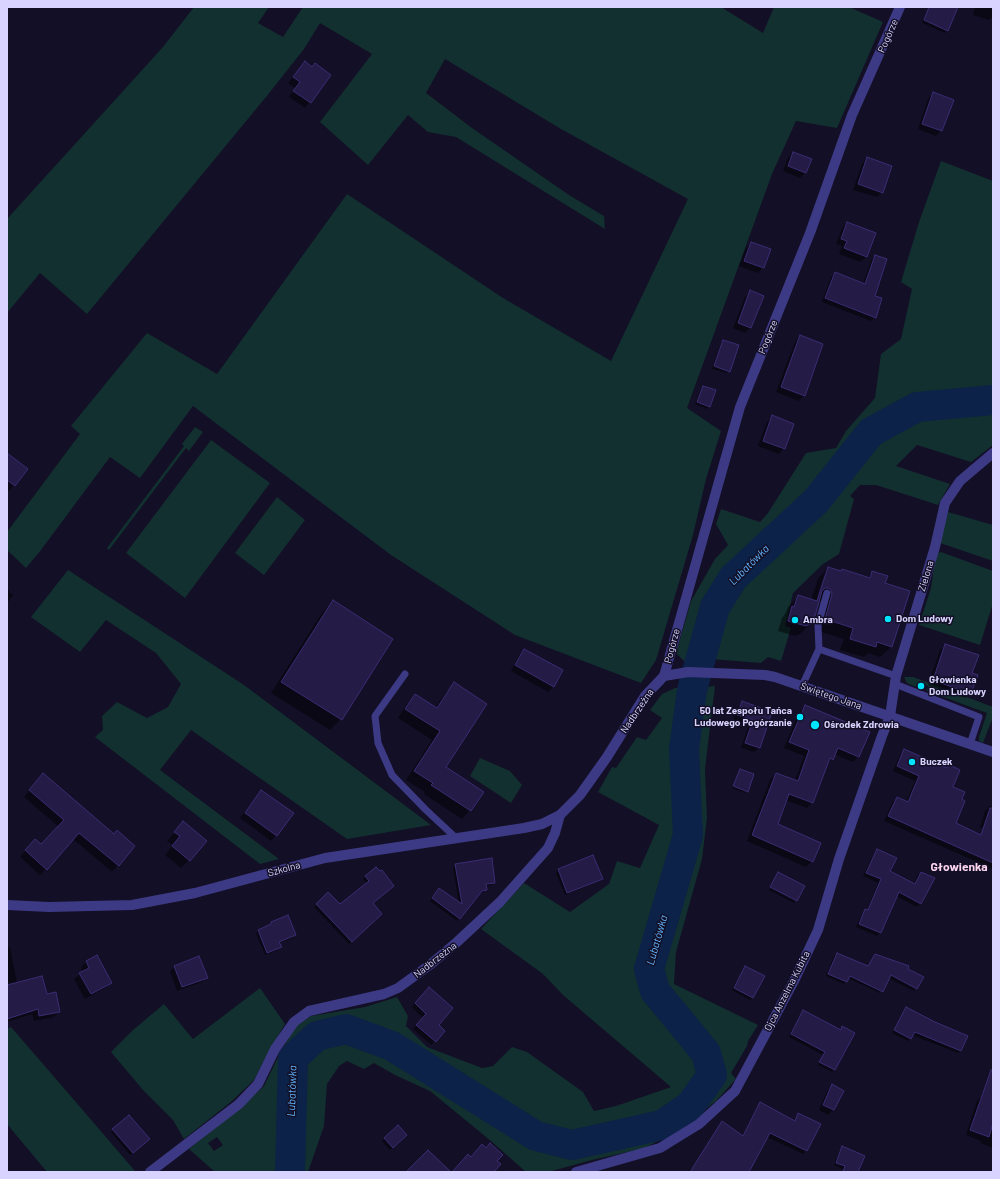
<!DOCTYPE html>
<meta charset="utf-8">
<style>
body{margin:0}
#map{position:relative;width:1000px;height:1179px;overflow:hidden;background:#130f26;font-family:Barlow,sans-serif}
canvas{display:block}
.frame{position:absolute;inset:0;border:8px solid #d9d4ff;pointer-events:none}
</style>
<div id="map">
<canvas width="1000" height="1179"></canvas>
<div class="frame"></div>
</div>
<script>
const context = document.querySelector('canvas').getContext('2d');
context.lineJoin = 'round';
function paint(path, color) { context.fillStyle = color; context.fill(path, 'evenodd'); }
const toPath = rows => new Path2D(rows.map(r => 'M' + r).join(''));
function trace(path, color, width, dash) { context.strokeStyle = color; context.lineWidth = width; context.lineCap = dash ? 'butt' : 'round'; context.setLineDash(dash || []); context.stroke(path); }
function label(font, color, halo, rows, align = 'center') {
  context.font = font + ' Barlow,sans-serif'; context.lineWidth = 3; context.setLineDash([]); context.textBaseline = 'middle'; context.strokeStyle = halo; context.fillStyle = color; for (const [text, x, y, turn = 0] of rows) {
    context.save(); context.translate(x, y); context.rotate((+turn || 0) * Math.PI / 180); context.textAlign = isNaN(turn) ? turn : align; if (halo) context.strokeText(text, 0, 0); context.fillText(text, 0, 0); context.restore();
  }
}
const green = toPath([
 [194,7,269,7,258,23,283,37,303,7,721,7,763,33,774,7,849,7,883,22,837,128,796,121,772,174,687,408,721,431,706,479,693,535,656,660,641,683,515,635,391,555,193,406,140,478,110,457,41,550,26,568,7,550,7,532,80,434,71,426,147,333,217,374,347,194,503,298,611,361,688,199,561,129,445,59,426,93,472,128,569,195,604,216,605,229,456,137,428,132,408,115,368,165,320,122,372,54,320,23,304,49,266,97,87,314,40,273,7,313,7,219,163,47],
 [941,161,993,181,993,445,971,462,917,445,896,466,950,484,938,505,876,485,860,485,850,496,854,499,839,554,823,564,793,593,785,626,791,628,781,661,768,657,761,663,711,659,723,611,744,576,818,511,842,478,830,470,820,488,791,516,745,555,727,574,713,595,705,613,690,661,685,662,676,653,691,601,715,559,728,545,716,524,721,509,760,522,768,513,806,453,836,448,846,431,875,398,881,354,901,339,912,289,901,282,919,222],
 [195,427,203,432,189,451,186,448,109,550,107,548,184,446,182,444],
 [211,440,270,483,185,598,126,553],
 [277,497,305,520,264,575,235,553],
 [948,512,993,525,993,561,940,543],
 [941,552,993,571,993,603,980,645,919,625,931,588,935,560,938,553],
 [68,570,244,685,431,825,347,839,191,730,160,770,279,859,260,864,95,737,103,730,102,716,117,702,147,718,168,707,181,684,156,653,106,620,80,652,31,617],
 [904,677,913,677,993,707,993,717,983,743,979,741,979,737,987,713,927,691,928,686,918,682,916,687,907,683],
 [715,686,705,769,707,818,702,859,676,952,674,984,758,1025,748,1041,747,1046,731,1073,736,1079,716,1101,680,1129,645,1148,592,1160,548,1172,526,1172,491,1141,430,1091,395,1075,374,1063,364,1069,347,1061,339,1066,327,1084,324,1126,308,1172,215,1172,189,1149,250,1099,264,1086,278,1057,295,1027,311,1016,365,1007,397,997,408,1016,406,1026,427,1047,482,1068,493,1066,512,1047,527,1052,583,1092,594,1111,616,1106,671,1087,563,995,543,974,481,929,524,883,570,912,609,884,617,861,640,868,659,825,598,792,612,767,616,768,637,737,646,740,662,718,650,710,662,694,675,688,684,688,678,736,680,818,676,850,688,854,693,818,691,750,694,700,704,687],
 [217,1137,223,1145,214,1151,208,1143],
 [480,758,510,771,522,785,511,803,470,776],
 [260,988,285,1024,270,1049,254,1080,232,1101,184,1139,173,1120,143,1090,111,1052,133,1030,164,1004,193,1039],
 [11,1027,75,1101,135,1171,47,1172,7,1124,7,1029]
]);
const shadow = toPath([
 [929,7,957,7,947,30,945,33,922,23],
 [975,7,993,7,993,16,989,20,973,15],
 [305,62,312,68,330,75,305,108,289,97,295,88,288,83],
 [933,93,952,101,941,131,936,136,918,129,928,99],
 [793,153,806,172,800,178,783,171,788,158],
 [867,158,882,192,877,197,853,190,862,164],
 [847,223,875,234,866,257,860,262,839,254,842,246,836,244,842,228],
 [751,243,763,267,758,273,739,266,746,248],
 [875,256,873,297,875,317,871,321,822,302,831,277,835,273,863,285,871,260],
 [751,292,751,327,745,333,733,328,745,297],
 [800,336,804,395,799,401,776,392,795,342],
 [723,341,729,371,727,373,712,369,721,343],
 [703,387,709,406,707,409,695,404,701,389],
 [772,417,784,448,779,454,758,446,767,422],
 [7,455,14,485,9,491,7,489],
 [828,568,840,572,842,570,867,578,872,572,884,584,908,592,891,647,880,657,868,653,864,657,840,650,844,639,815,630,822,602,819,600,811,623,800,634,795,636,778,631,782,618,785,614,788,607,798,597,811,600,818,579],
 [824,575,826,576,820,594,817,597],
 [7,589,10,591,9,592,13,595,7,603],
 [333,602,341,719,330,730,271,693,322,613],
 [946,645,971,674,970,693,965,698,928,685,940,650],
 [524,650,554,686,548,692,511,671,519,656],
 [454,684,445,767,470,810,462,819,424,794,425,792,406,780,432,740,398,718,407,704,415,695,435,708,446,692],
 [742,703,771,713,759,748,754,752,741,748,749,725,733,719,738,707],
 [805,706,858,756,853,762,834,754,832,759,826,765,812,802,807,808,785,800,776,825,812,861,806,867,747,841,770,780,776,774,795,781,804,756,784,748,799,712],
 [905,750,946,768,948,766,952,787,961,800,955,824,993,850,993,869,884,821,892,803,897,798,906,802,915,781,893,771,900,755],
 [741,770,747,791,745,793,732,788,738,773],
 [43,774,113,835,134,846,112,872,73,839,40,875,20,857,29,847,40,846,58,826,24,797],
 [261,791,276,835,271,841,240,818],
 [991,806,993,807,993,832,980,828,985,811],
 [183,823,189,860,181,868,165,855,173,845,167,841],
 [878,850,889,871,914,884,917,876,921,873,921,903,917,907,896,896,880,933,877,936,856,927,862,914,865,910,867,911,878,883,863,876,874,854],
 [593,857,601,878,599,881,565,895,556,873,558,870],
 [456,865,494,883,492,885,486,886,486,889,484,892,479,893,457,921,430,901,437,892,459,904,453,867],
 [376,868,372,903,381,914,349,944,314,907,328,893,340,905,367,884,363,879],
 [778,873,796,900,794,903,769,890],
 [271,923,295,935,293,938,279,943,281,947,278,950,265,955,256,933,258,930,269,926],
 [10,947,17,983,46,995,59,1011,54,1017,34,1021,32,1014,7,1022,7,948],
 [837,954,868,967,875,955,922,977,914,991,888,978,880,993,848,978,844,984,826,976,834,956],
 [96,956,111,983,105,988,85,999,74,979,83,972,81,967,86,962],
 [174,967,207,978,202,982,177,991,170,971],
 [745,967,753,998,750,1000,732,990],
 [426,992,438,1025,444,1031,431,1045,413,1029,423,1018,412,1007],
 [906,1008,934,1023,967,1036,960,1051,958,1053,912,1035,908,1041,892,1033],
 [803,1011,840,1030,843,1028,854,1033,832,1072,818,1065,823,1055,789,1037],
 [832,1086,833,1109,828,1115,819,1110,827,1091],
 [982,1096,993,1099,993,1119,990,1129,993,1130,993,1148,980,1143,981,1141,966,1135,977,1101],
 [760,1104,794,1121,799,1114,819,1125,806,1151,803,1154,767,1137,748,1172,687,1172,693,1167,719,1126,742,1137,757,1107],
 [398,1127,406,1135,390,1150,382,1141],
 [113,1130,146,1142,130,1155,111,1132],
 [843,1148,857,1172,849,1172,834,1165,840,1150]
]);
const river = toPath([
 [290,1172,293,1058,317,1036,346,1029,392,1046,536,1136,572,1145,662,1125,690,1106,712,1075,706,1053,655,991,649,969,688,835,684,749,692,690,715,607,733,578,816,501,871,432,917,407,993,400]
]);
const building = toPath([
 [929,7,958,7,948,31,924,20,929,7],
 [305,61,312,67,315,63,331,75,311,103,293,91,300,82,293,77,305,61],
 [933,92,954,100,942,131,922,124,933,92],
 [793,152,812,159,806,173,788,166,793,152],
 [867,157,892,166,883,193,858,184,867,157],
 [847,222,876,233,867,257,844,248,847,241,841,239,847,222],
 [751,242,771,249,764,268,744,261,751,242],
 [875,255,887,259,875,296,882,298,876,318,825,298,835,272,865,284,875,255],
 [750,290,764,296,751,328,738,323,750,290],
 [800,335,823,344,805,396,781,387,800,335],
 [723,340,739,345,730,372,714,366,723,340],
 [703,386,716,390,710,407,697,402,703,386],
 [772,415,794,424,785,449,763,441,772,415],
 [7,453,28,469,15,486,7,480,7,453],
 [828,567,841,571,842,569,870,578,872,571,888,576,885,583,910,591,892,647,877,642,876,647,850,639,853,628,825,619,832,594,831,590,828,588,825,588,822,591,815,616,814,616,812,623,806,626,788,621,792,606,794,607,798,595,817,601,828,567],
 [333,600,393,639,342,720,281,682,333,600],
 [945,644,979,655,972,673,978,675,971,694,933,680,945,644],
 [524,649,563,670,554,687,515,665,524,649],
 [454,682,487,704,446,767,484,792,471,811,431,785,433,783,414,771,440,731,405,709,415,694,437,708,454,682],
 [742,701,772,712,760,748,745,743,753,720,737,715,742,701],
 [805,705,870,732,859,757,838,748,833,760,830,758,813,803,789,794,778,824,821,843,813,862,752,835,776,773,798,781,809,750,789,742,805,705],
 [904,749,947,768,948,764,960,770,953,787,965,792,962,799,965,801,956,823,981,835,990,808,993,808,993,863,888,816,897,797,908,802,919,776,897,766,904,749],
 [740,769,754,774,748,792,733,786,740,769],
 [43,773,114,834,117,830,135,846,119,866,79,833,47,870,25,850,35,839,41,844,64,820,29,790,43,773],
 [261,790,294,813,277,836,245,813,261,790],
 [183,821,207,841,190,861,172,846,180,836,174,832,183,821],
 [877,849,897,858,890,871,915,884,921,872,935,878,921,904,899,892,881,933,859,924,865,909,868,910,881,879,866,873,877,849],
 [593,855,603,879,567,893,558,869,593,855],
 [492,858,495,883,486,884,487,890,482,891,460,919,432,898,439,888,462,904,455,864,492,858],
 [376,867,380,871,382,870,394,886,373,903,382,914,352,942,316,904,328,892,340,904,369,881,365,876,376,867],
 [778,872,805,886,797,901,770,887,778,872],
 [288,915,296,935,279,942,282,947,267,953,258,930,271,924,271,922,288,915],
 [837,953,868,966,875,954,909,966,908,969,924,977,917,989,891,975,883,992,850,976,847,982,828,974,837,953],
 [97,955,112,983,91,994,79,973,89,968,86,961,97,955],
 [199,956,208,978,182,987,174,966,199,956],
 [745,966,765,976,753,998,734,988,745,966],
 [42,976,47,994,56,992,60,1012,39,1016,38,1009,7,1019,7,985,42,976],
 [429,987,453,1008,439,1025,445,1031,436,1042,416,1025,426,1014,415,1003,429,987],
 [906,1007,935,1022,968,1036,961,1051,915,1032,911,1039,894,1030,906,1007],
 [803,1010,841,1030,842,1026,855,1033,835,1070,819,1062,825,1052,791,1034,803,1010],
 [991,1070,993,1070,993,1123,989,1137,970,1130,991,1070],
 [832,1084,844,1091,834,1110,823,1105,832,1084],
 [760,1102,795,1121,798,1113,821,1124,807,1151,770,1133,749,1172,690,1172,722,1121,743,1136,760,1102],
 [129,1115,150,1139,133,1153,112,1129,129,1115],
 [398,1125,407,1135,393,1148,384,1138,398,1125],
 [490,1143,503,1155,497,1161,501,1164,494,1172,452,1172,468,1154,471,1157,482,1144,486,1148,490,1143],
 [842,1146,865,1156,858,1172,843,1172,845,1166,836,1163,842,1146],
 [428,1150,451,1172,406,1172,428,1150]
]);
const service = toPath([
 [819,649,896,676],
 [405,674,375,716,378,743,392,775,426,810,456,838],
 [895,684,979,717,970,744],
 [802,686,819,649,818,625,827,593]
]);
const minor = toPath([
 [664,676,740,407,810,233,852,115,900,7],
 [150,1172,239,1104,258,1084,275,1049,294,1022,309,1011,384,994,398,988,431,964,457,942,500,902,548,848,555,833,560,815],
 [576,1172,660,1148,699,1124,735,1091,795,979,818,930,839,859,882,736,890,716,896,676,935,547,945,503,960,481,993,453]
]);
const tertiary = toPath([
 [7,905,49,907,132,905,195,893,325,858,524,828,542,824,560,815,580,795,607,757,645,696,664,676,688,672,765,675,775,677,993,752]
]);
const markers = [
 [888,619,4,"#00e5ff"],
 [795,620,4,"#00e5ff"],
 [921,686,4,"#00e5ff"],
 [800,717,4,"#00e5ff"],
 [815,725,5,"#00e5ff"],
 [912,762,4,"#00e5ff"]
];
const streetNames = [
 ["Pogórze",888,36,-66],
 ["Pogórze",768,337,-68],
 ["Zielona",926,576,-73],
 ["Pogórze",672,646,-75],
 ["Świętego Jana",831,696,19],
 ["Nadbrzeżna",637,711,-56],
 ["Szkolna",284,869,-15],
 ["Nadbrzeżna",435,960,-38],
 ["Ojca Anzelma Kubita",787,991,-63]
];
const poiNames = [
 ["Dom Ludowy",896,619],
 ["Ambra",803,620],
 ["Głowienka",929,680],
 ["Dom Ludowy",929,692],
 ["50 lat Zespołu Tańca",792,711,"right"],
 ["Ludowego Pogórzanie",792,723,"right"],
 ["Ośrodek Zdrowia",824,725],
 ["Buczek",920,762]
];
const waterNames = [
 ["Lubatówka",749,565,-45],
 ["Lubatówka",657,940,-74],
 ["Lubatówka",292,1091,-88]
];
const quarterNames = [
 ["Głowienka",959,867]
];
paint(green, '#12302f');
paint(shadow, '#0007');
trace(river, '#0c2248', 30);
paint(building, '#241b47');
trace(building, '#3b2d73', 1);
trace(service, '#3d3a85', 7);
trace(minor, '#3d3a85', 10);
trace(tertiary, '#3d3a85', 10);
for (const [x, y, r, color] of markers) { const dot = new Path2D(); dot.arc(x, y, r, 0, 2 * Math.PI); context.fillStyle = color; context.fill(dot); trace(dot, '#130f26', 1.5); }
label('10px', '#d9d4ff', '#130f26', streetNames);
label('bold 10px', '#d9d4ff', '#130f26', poiNames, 'left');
label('italic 11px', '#62b6ff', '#130f26', waterNames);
label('bold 12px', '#ffd6f0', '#130f26', quarterNames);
</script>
